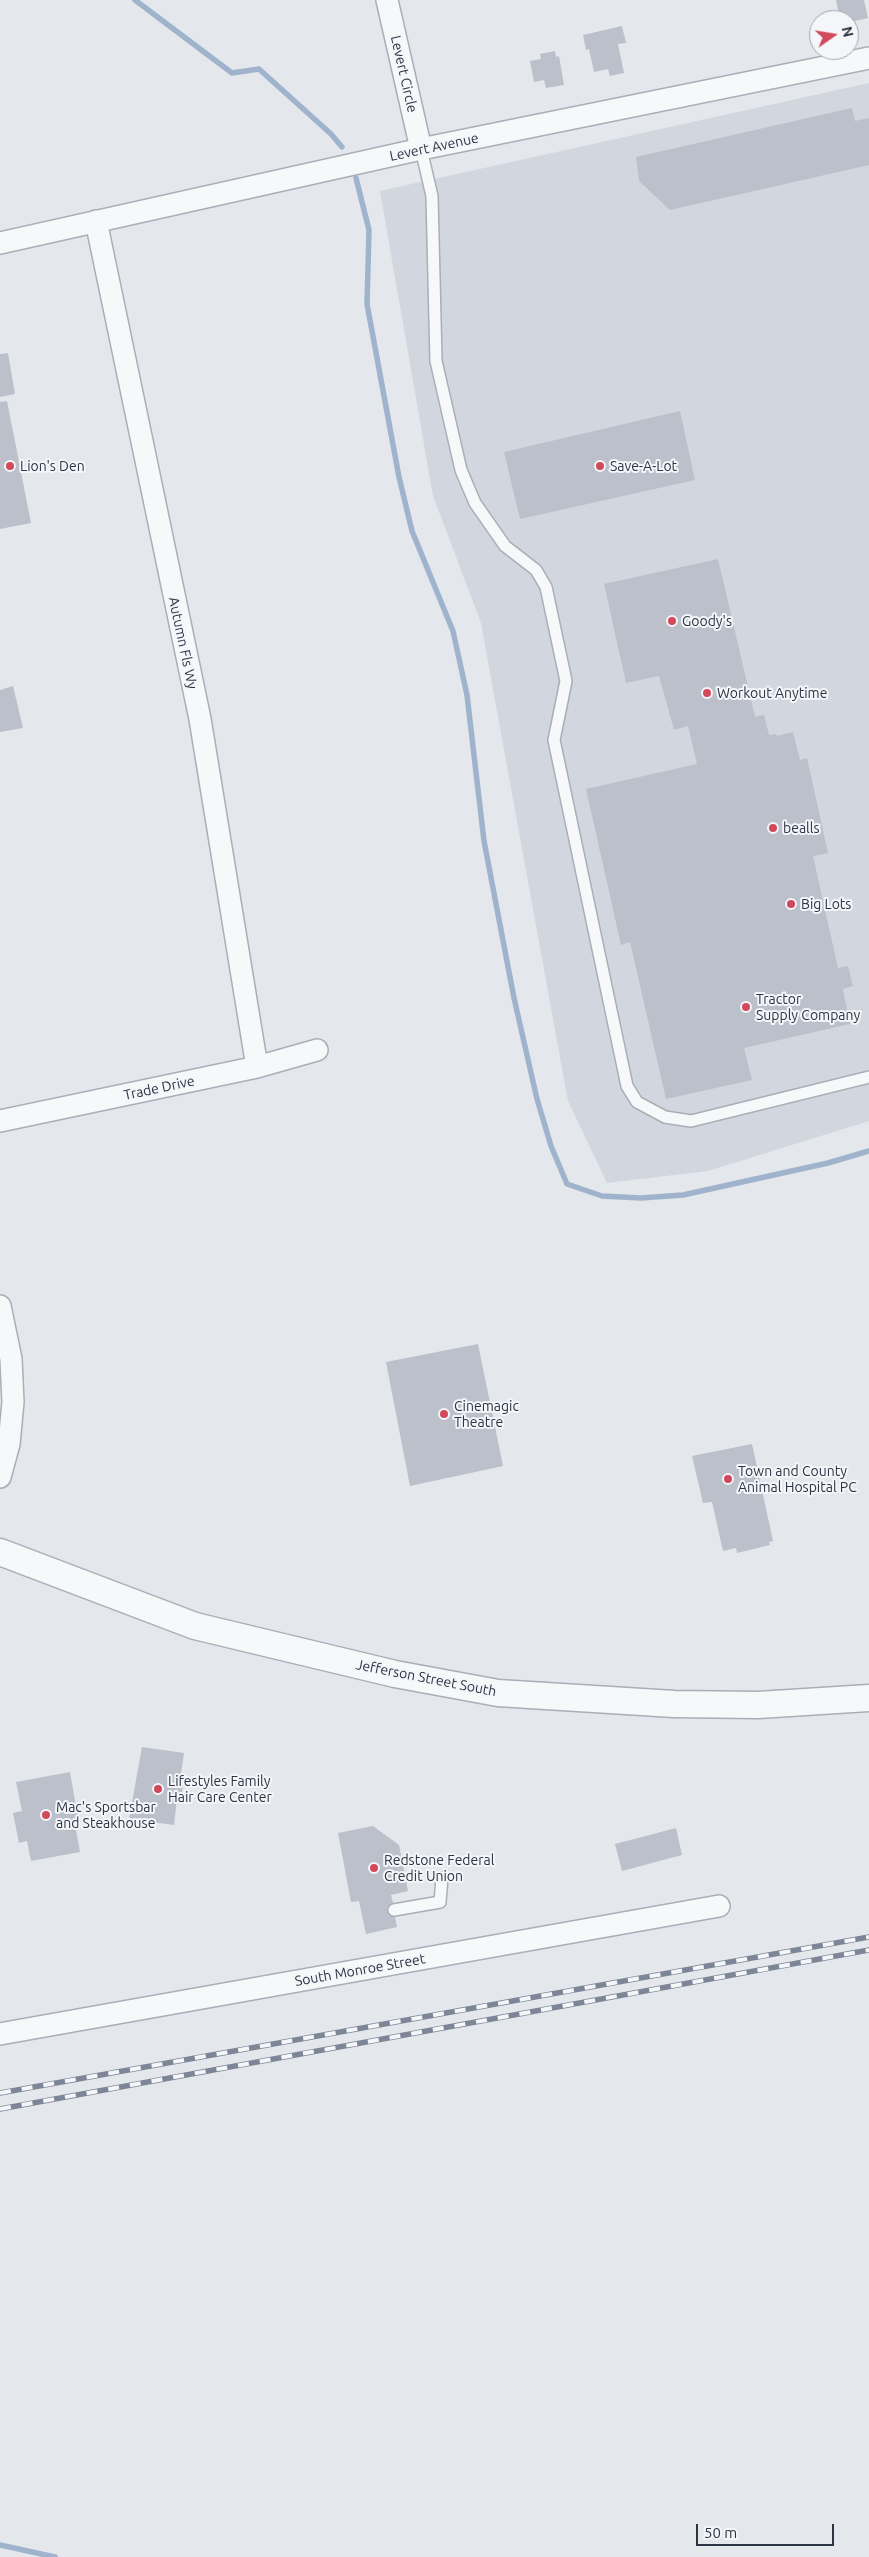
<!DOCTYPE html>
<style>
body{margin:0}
#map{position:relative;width:869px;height:2557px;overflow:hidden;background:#e4e7ec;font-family:Ubuntu,sans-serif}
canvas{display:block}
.north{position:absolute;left:809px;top:10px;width:50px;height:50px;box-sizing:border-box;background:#f4f6f9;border:1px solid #a4a8b1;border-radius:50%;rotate:77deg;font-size:14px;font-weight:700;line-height:20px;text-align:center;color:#2b3445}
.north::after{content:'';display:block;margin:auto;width:18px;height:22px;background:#d1495b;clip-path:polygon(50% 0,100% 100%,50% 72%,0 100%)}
.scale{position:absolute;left:696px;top:2524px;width:138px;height:22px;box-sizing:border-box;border:2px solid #2b3445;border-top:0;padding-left:6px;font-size:15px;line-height:18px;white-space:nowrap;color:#2b3445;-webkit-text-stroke:4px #f4f6f9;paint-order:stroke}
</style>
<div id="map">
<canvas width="869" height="2557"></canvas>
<div class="north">N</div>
<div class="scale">50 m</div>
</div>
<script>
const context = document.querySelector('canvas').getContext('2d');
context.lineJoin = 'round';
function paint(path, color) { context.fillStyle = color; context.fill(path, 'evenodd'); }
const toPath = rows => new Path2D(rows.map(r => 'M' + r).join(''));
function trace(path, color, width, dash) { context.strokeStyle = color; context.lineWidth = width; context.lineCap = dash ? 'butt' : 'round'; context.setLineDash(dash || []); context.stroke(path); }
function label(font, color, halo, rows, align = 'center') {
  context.font = font + ' Ubuntu,sans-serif'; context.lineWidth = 4; context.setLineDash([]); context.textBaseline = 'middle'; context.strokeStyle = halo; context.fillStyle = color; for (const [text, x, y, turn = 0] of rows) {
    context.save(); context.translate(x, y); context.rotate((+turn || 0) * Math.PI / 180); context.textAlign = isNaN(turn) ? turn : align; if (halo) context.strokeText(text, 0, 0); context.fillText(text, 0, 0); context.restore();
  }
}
const built = toPath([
 [869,83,869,1121,708,1171,607,1183,568,1101,481,623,433,496,380,191]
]);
const stream = toPath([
 [135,0,232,73,259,69,331,134,342,147],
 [356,178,369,230,367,304,399,477,412,531,453,631,467,695,484,841,514,998,537,1099,551,1146,567,1184,602,1196,641,1198,683,1195,828,1163,869,1151],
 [0,2545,55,2557]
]);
const building = toPath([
 [836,0,864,0,868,18,850,22,849,20,840,20],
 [622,26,626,43,618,44,624,73,610,76,608,69,594,72,589,49,586,50,583,35],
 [555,51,556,57,559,56,564,85,546,88,544,80,534,82,530,61,541,59,540,54],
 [852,108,855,121,869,118,869,165,670,210,639,181,636,157],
 [8,353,15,394,0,397,0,354],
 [7,401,31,523,0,529,0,402],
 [680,411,695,480,520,519,504,452],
 [718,559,755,717,764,715,769,735,776,734,777,736,793,732,800,760,807,758,828,853,813,856,838,968,848,966,853,986,843,989,850,1024,744,1048,752,1080,666,1099,630,942,621,945,586,789,697,764,688,726,674,730,659,676,626,683,604,584],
 [13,686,23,728,0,732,0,690],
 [478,1344,503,1466,410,1486,386,1362],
 [752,1444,773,1541,769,1542,770,1545,737,1553,736,1548,723,1551,712,1502,703,1503,692,1456],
 [142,1747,184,1753,180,1780,184,1780,181,1798,177,1798,174,1825,129,1819],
 [70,1772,78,1818,74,1819,80,1852,31,1861,27,1841,19,1843,13,1813,22,1811,16,1782],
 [373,1826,399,1845,408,1891,391,1895,393,1903,387,1908,389,1915,395,1917,397,1927,366,1934,359,1901,351,1902,338,1833],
 [676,1828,682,1855,622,1871,615,1844]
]);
const service = toPath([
 [421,149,432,196,436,361,461,470,475,503,505,546,536,570,546,587,566,681,554,740,627,1086,637,1102,665,1117,691,1121,869,1077],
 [394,1910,440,1902,442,1878]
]);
const minor = toPath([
 [387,0,421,149],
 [96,221,200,719,257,1067],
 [0,243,421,149,869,58],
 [0,1121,257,1067,317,1050],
 [0,1306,11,1359,13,1402,9,1444,0,1477],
 [0,2034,719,1906]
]);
const tertiary = toPath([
 [0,1552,195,1626,395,1674,498,1693,674,1704,758,1705,869,1698]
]);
const rail = toPath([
 [0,2093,869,1937],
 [0,2109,869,1950]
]);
const markers = [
 [10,466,5,"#d1495b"],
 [600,466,5,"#d1495b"],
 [672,621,5,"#d1495b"],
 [707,693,5,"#d1495b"],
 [773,828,5,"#d1495b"],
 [791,904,5,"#d1495b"],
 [746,1007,5,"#d1495b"],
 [444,1414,5,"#d1495b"],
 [728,1479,5,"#d1495b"],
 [158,1789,5,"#d1495b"],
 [46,1815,5,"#d1495b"],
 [374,1868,5,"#d1495b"]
];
const streetNames = [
 ["Levert Circle",404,74,77],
 ["Levert Avenue",434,147,-12],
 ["Autumn Fls Wy",183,643,78],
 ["Trade Drive",159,1088,-12],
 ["Jefferson Street South",426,1678,11],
 ["South Monroe Street",360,1970,-10]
];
const poiNames = [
 ["Lion's Den",20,466],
 ["Save-A-Lot",610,466],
 ["Goody's",682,621],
 ["Workout Anytime",717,693],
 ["bealls",783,828],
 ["Big Lots",801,904],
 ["Tractor",756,999],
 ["Supply Company",756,1015],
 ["Cinemagic",454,1406],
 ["Theatre",454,1422],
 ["Town and County",738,1471],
 ["Animal Hospital PC",738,1487],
 ["Lifestyles Family",168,1781],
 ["Hair Care Center",168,1797],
 ["Mac's Sportsbar",56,1807],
 ["and Steakhouse",56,1823],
 ["Redstone Federal",384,1860],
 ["Credit Union",384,1876]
];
paint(built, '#d2d6de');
trace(stream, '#9fb4cc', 5.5);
paint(building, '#bbc0ca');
trace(service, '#a9aeb7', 14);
trace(minor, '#a9aeb7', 24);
trace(tertiary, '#a9aeb7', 29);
trace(service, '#f7f8fa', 11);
trace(minor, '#f7f8fa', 21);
trace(tertiary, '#f7f8fa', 26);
trace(rail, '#7d8696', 5.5);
trace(rail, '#f4f6f9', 4, [11]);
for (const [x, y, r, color] of markers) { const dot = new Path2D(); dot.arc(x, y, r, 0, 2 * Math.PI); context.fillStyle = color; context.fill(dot); trace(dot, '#f4f6f9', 2); }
label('14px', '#2b3445', '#f4f6f9', streetNames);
label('14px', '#2b3445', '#f4f6f9', poiNames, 'left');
</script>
